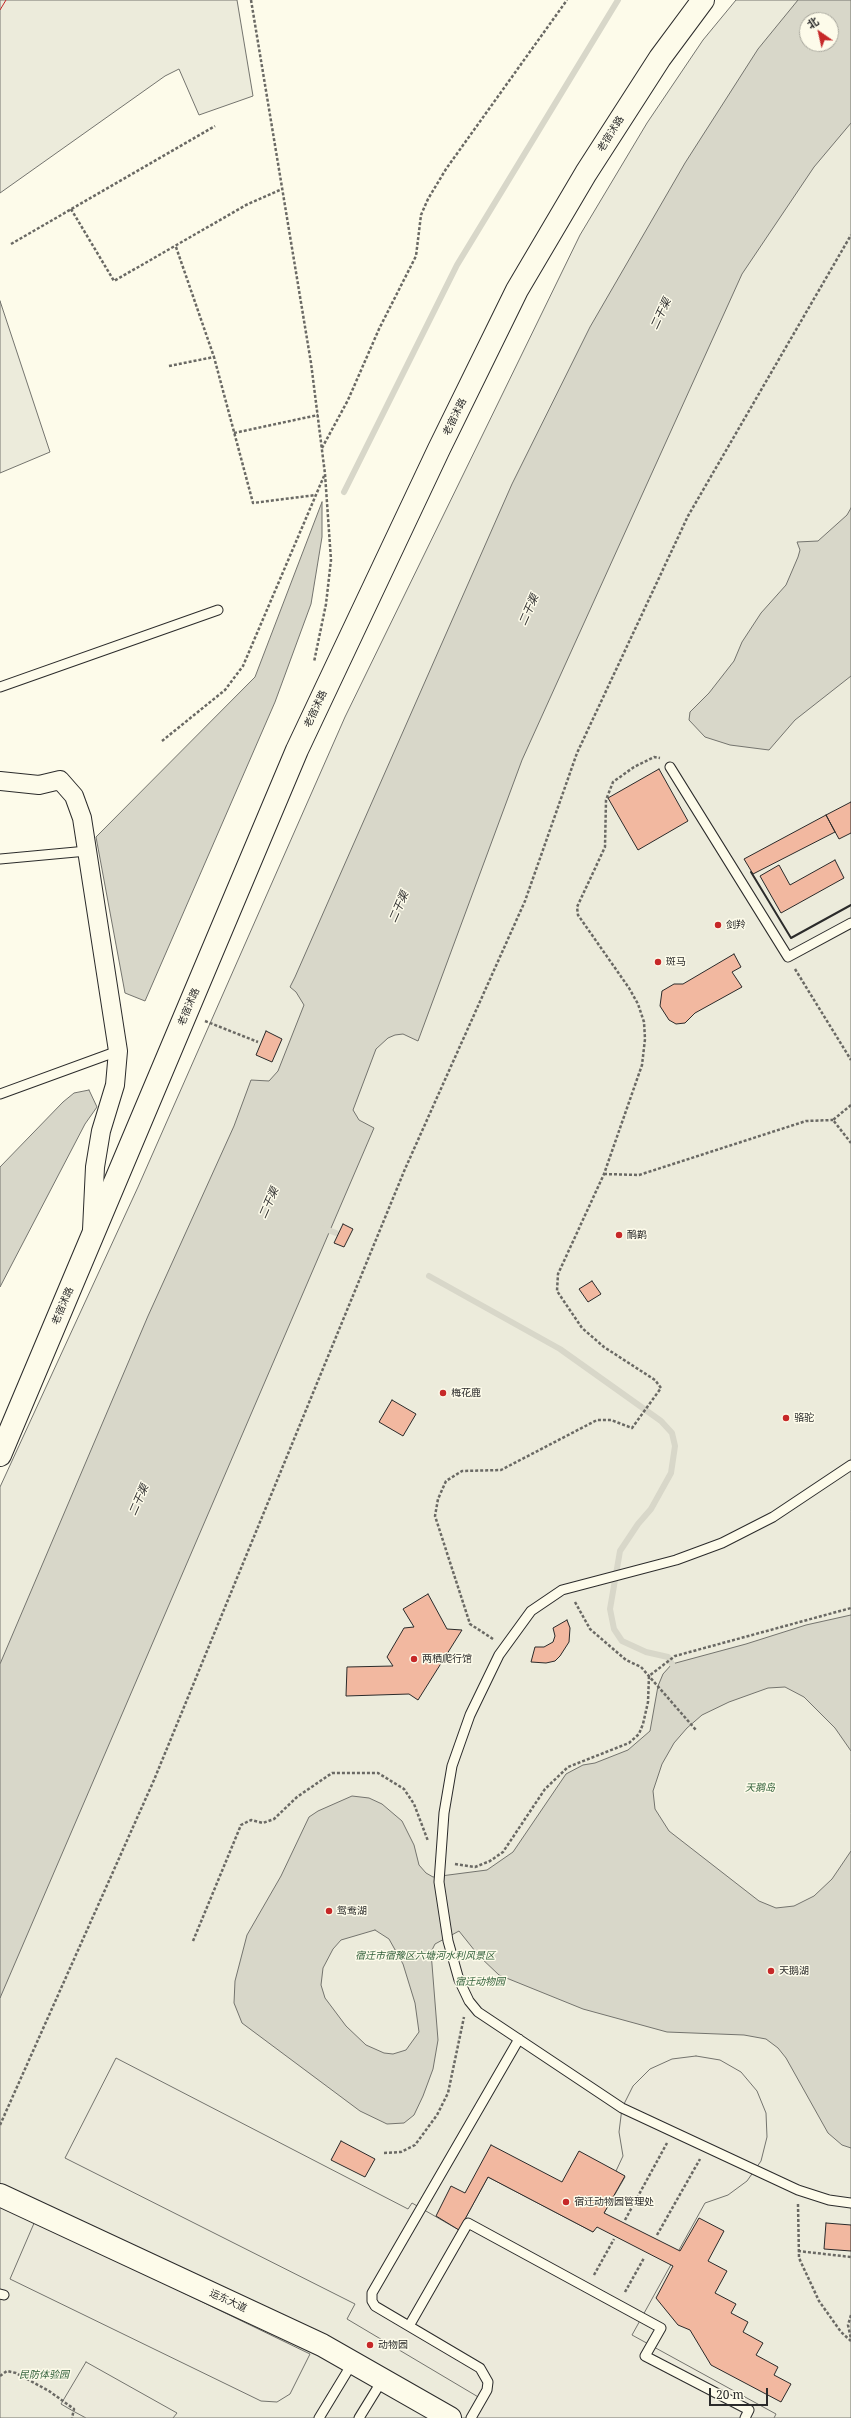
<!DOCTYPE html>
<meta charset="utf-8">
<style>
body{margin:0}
#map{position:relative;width:851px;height:2418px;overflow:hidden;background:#fdfbea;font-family:"Noto Serif","Noto Sans SC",serif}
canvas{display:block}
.north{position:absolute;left:799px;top:12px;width:40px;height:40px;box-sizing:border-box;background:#fdfbea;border:1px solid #a9a89e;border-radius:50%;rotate:326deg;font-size:11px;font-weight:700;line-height:16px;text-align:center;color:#2b2b2b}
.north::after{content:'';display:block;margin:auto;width:14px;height:18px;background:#c62828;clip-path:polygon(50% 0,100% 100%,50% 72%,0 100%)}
.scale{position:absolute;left:709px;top:2388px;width:59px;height:18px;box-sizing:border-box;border:2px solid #2b2b2b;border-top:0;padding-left:5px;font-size:12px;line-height:14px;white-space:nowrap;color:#2b2b2b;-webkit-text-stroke:3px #fdfbea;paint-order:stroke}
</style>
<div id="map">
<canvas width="851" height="2418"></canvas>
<div class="north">北</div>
<div class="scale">20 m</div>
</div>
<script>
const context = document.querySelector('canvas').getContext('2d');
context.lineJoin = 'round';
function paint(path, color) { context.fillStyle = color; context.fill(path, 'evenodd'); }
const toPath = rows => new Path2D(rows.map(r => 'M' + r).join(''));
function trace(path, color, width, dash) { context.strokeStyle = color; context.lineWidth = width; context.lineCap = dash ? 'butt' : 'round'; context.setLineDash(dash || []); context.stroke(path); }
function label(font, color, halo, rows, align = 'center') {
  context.font = font + ' "Noto Serif","Noto Sans SC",serif'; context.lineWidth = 3; context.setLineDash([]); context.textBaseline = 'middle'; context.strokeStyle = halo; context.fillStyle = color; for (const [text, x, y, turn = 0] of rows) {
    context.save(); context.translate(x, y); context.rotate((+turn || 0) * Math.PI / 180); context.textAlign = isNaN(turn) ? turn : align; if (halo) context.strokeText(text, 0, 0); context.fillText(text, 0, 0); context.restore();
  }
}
const green = toPath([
 [0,0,237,0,253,96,199,115,179,69,165,76,0,193,0,0],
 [736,0,851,0,851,2418,0,2418,0,1487,138,1187,345,717,580,235,647,123,703,40,736,0],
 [807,20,831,20,831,44,807,44,807,20],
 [0,301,50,452,0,473,0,301]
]);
const parking = toPath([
 [696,2056,720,2060,741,2072,757,2091,766,2113,767,2137,761,2161,747,2181,728,2195,705,2203,632,2335,776,2414,774,2418,476,2418,485,2401,347,2319,355,2304,65,2158,116,2058,408,2209,412,2203,459,2230,488,2177,593,2232,625,2177,616,2171,623,2156,619,2132,622,2108,633,2086,650,2069,672,2059,696,2056],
 [35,2221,310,2354,290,2394,277,2402,261,2401,10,2279,35,2221],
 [86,2362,177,2413,173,2418,86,2418,73,2411,61,2404,86,2362]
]);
const water = toPath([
 [798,0,851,0,851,123,814,167,742,274,522,760,418,1041,403,1034,395,1035,388,1038,376,1049,353,1110,359,1120,374,1128,0,1998,0,1664,148,1316,234,1126,251,1080,269,1081,278,1071,304,1005,296,992,290,987,295,977,512,484,590,327,685,163,758,49,798,0],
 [807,20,831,20,831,44,807,44,807,20],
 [322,502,322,537,311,604,275,702,145,1001,125,993,96,837,255,677,322,502],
 [851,508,851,676,795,720,769,750,730,745,705,737,689,720,690,712,709,693,734,661,742,642,761,613,786,585,798,557,800,550,797,542,818,541,847,515,851,508],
 [89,1090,97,1107,85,1124,0,1287,0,1167,63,1102,74,1093,89,1090],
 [851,1615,851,1751,835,1728,804,1697,785,1687,768,1688,729,1702,702,1715,687,1728,674,1743,662,1764,653,1791,655,1809,669,1831,759,1901,776,1908,794,1906,814,1896,832,1879,851,1851,851,2148,842,2145,828,2133,786,2058,778,2048,766,2039,744,2035,667,2032,583,2009,499,1975,479,1956,459,1931,435,1944,431,1952,438,2040,433,2069,423,2096,414,2115,404,2123,387,2124,360,2111,242,2023,234,2003,235,1981,247,1935,281,1876,309,1817,318,1811,352,1796,369,1798,382,1804,402,1821,414,1845,419,1865,426,1873,433,1877,487,1870,513,1852,566,1774,583,1765,595,1763,628,1750,650,1731,658,1686,663,1674,672,1664,746,1644,806,1625,851,1615],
 [375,1930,389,1939,403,1964,415,2003,419,2032,406,2050,393,2054,384,2053,366,2045,346,2026,325,1998,321,1985,323,1968,333,1949,341,1940,375,1930]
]);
const stream = toPath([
 [344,492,457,265,618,0],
 [323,1228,336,1233],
 [429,1276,560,1349,661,1421,672,1433,675,1446,671,1473,651,1509,638,1524,620,1551,610,1609,614,1629,622,1641,646,1652,668,1657,672,1664]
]);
const building = toPath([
 [659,769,688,821,638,850,608,798,659,769],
 [851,802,851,833,839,839,826,815,851,802],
 [826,815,835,832,753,874,744,859,826,815],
 [835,860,844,878,781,913,760,876,779,865,790,885,835,860],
 [734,954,741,967,732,972,742,987,695,1013,685,1023,676,1024,669,1020,660,1006,662,991,674,984,683,984,734,954],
 [266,1031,282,1039,272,1062,256,1055,266,1031],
 [343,1224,353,1229,344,1247,334,1243,343,1224],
 [592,1281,601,1294,588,1302,579,1289,592,1281],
 [392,1400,416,1414,403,1436,379,1422,392,1400],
 [428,1594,447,1629,462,1630,418,1700,409,1694,346,1696,347,1667,393,1666,387,1657,404,1628,414,1627,403,1609,428,1594],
 [567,1620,570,1628,569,1642,560,1656,555,1661,546,1663,531,1662,535,1647,544,1647,553,1642,555,1636,553,1628,567,1620],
 [341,2141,375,2159,365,2177,331,2160,341,2141],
 [491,2145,562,2182,579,2151,616,2171,625,2176,604,2213,680,2251,699,2218,724,2231,708,2261,727,2271,715,2293,736,2304,731,2313,748,2322,743,2332,763,2343,756,2355,778,2367,774,2375,791,2384,781,2402,711,2365,690,2330,678,2325,656,2298,673,2266,597,2227,593,2232,488,2177,459,2230,436,2216,451,2186,465,2193,491,2145],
 [826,2223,851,2225,851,2251,824,2249,826,2223]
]);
const path = toPath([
 [251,0,311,363,325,474,331,560,326,604,314,662],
 [71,209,114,281,246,205,282,189],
 [11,244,215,126],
 [176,247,214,357],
 [169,366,214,357,253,503,316,495],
 [234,433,318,415],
 [322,448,348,400,379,329,416,256,421,215,428,199,446,169,567,0],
 [162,741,225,690,243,666,324,476],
 [795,969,851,1060],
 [205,1021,258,1042],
 [851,1105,833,1120,851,1143],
 [604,1174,639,1175,806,1121,833,1120],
 [575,1602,590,1629,626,1660,641,1667,696,1730],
 [493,1639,470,1624,435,1516,438,1499,446,1481,462,1471,501,1470,597,1420,611,1420,632,1428,661,1388,655,1380,604,1347,582,1328,557,1291,558,1274,604,1174,642,1065,645,1039,644,1022,638,1004,629,988,578,915,577,907,605,847,606,800,613,782,634,767,654,757,660,758],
 [455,1864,475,1867,490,1861,503,1852,545,1789,568,1767,629,1743,639,1734,643,1724,648,1702,649,1676,675,1656,851,1608],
 [193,1941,241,1825,251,1820,263,1823,274,1819,297,1797,332,1773,378,1773,404,1789,414,1804,428,1841],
 [0,2125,154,1780,405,1169,525,901,577,753,688,516,851,235],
 [384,2153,401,2152,415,2145,437,2115,448,2093,464,2017],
 [798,2204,799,2258,819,2301,841,2332,851,2341],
 [625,2220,667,2143],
 [657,2235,700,2159],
 [798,2251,851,2257],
 [594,2275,614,2239],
 [625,2292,644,2258],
 [851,2315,848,2325,851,2339],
 [0,2376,7,2371,16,2373,49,2391,74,2409,72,2418]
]);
const lane = toPath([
 [0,687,218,610],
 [670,767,788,957,851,923],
 [0,859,87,851],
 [0,1094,118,1051],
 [851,1465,773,1517,722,1543,676,1560,562,1590,531,1611,499,1655,470,1715,452,1766,444,1813,439,1882,448,1941,459,1980,469,2001,478,2012,622,2108,798,2190,829,2200,851,2203],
 [0,2294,4,2295],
 [409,2326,468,2223,661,2328,645,2356,749,2410,745,2418],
 [319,2418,353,2362],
 [359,2418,383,2379],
 [471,2418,487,2390,488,2382,480,2368,375,2306,372,2301,372,2293,519,2039]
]);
const street = toPath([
 [0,781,39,785,60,780,74,796,82,818,118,1051,115,1085,101,1131,95,1167,92,1230]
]);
const secondary = toPath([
 [0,1455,297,750,439,449,517,290,586,173,660,58,703,0],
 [0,2195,322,2345,450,2418]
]);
const wall = toPath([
 [751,872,791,938,851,905]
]);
const power = toPath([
 [0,10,6,0]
]);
const markers = [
 [718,925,4,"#c62828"],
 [658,962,4,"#c62828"],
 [619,1235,4,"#c62828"],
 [443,1393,4,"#c62828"],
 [786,1418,4,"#c62828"],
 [414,1659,4,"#c62828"],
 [329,1911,4,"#c62828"],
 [771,1971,4,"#c62828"],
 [566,2202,4,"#c62828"],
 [370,2345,4,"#c62828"]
];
const streetNames = [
 ["老宿沭路",611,134,-58],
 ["老宿沭路",455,417,-64],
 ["老宿沭路",316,709,-65],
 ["老宿沭路",189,1007,-67],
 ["老宿沭路",63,1306,-67],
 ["运东大道",228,2301,25]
];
const poiNames = [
 ["剑羚",726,925],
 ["斑马",666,962],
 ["鸸鹋",627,1235],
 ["梅花鹿",451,1393],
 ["骆驼",794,1418],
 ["两栖爬行馆",422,1659],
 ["鸳鸯湖",337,1911],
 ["天鹅湖",779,1971],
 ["宿迁动物园管理处",574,2202],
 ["动物园",378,2345]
];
const parkNames = [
 ["天鹅岛",760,1788],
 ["宿迁市宿豫区六塘河水利风景区",425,1956],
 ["宿迁动物园",480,1982],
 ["民防体验园",44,2375]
];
const waterNames = [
 ["二干渠",661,314,-65],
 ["二干渠",529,610,-66],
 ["二干渠",399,907,-66],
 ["二干渠",269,1203,-66],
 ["二干渠",139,1500,-66]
];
paint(green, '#ecebdb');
trace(green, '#74746e', 1);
paint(parking, '#eceadb');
trace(parking, '#74746e', 1);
paint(water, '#d8d7c9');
trace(water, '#74746e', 1);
trace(stream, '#d8d7c9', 6);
paint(building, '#f2b8a0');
trace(building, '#2b2b2b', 1);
trace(lane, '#2b2b2b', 11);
trace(street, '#2b2b2b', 20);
trace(secondary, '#2b2b2b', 24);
trace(path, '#6a6964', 2.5, [3, 2]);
trace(lane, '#fdfbea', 9);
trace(street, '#fdfbea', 18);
trace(secondary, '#fdfbea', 22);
trace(wall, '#2b2b2b', 2);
trace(power, '#c62828', 1, [14, 3, 2, 3]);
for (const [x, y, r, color] of markers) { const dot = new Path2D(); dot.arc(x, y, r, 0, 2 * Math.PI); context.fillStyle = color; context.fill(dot); trace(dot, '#fdfbea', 1.5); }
label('10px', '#2b2b2b', '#fdfbea', streetNames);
label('10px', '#2b2b2b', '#fdfbea', poiNames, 'left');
label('italic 10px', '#34623c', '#fdfbea', parkNames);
label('italic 11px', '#2b2b2b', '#fdfbea', waterNames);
</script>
